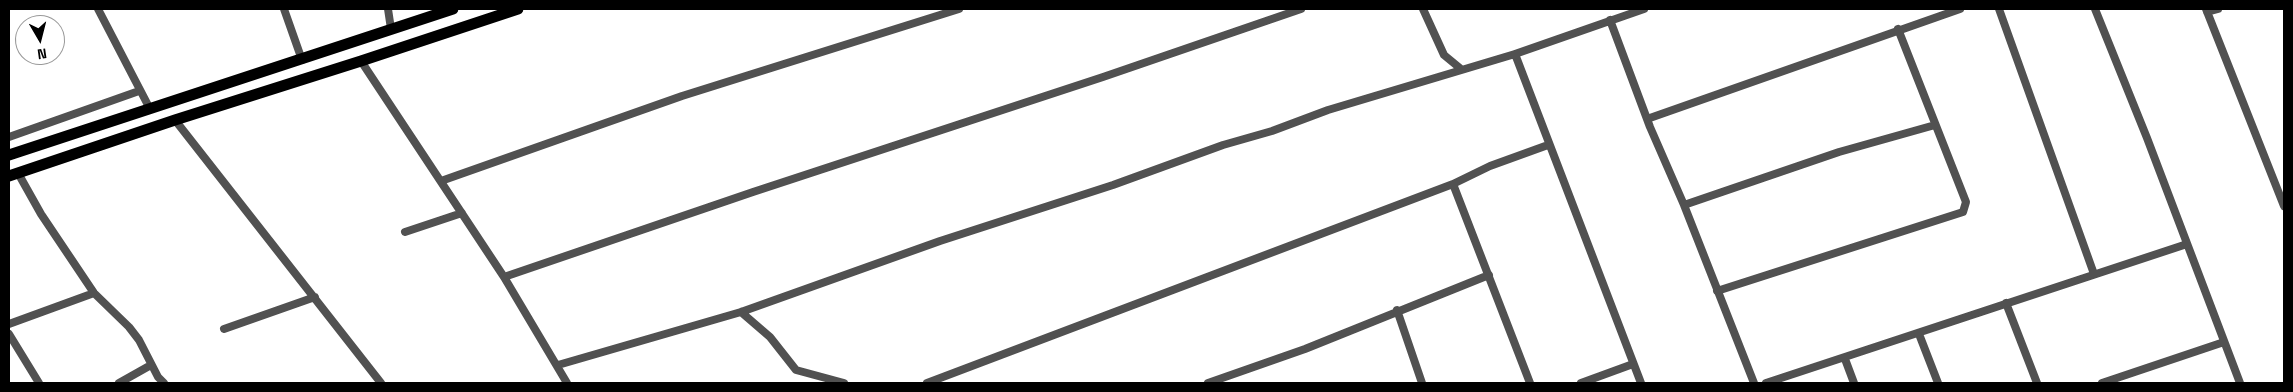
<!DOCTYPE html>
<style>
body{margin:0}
#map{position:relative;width:2293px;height:392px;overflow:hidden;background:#fff;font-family:"Space Grotesk",sans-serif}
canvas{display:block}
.frame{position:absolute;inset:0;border:10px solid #000;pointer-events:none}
.north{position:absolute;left:15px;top:15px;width:50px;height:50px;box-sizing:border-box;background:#fff;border:1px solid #999;border-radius:50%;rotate:172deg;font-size:14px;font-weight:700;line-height:20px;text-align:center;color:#000}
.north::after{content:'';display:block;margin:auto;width:18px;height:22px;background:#000;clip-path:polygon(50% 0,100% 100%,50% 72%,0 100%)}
</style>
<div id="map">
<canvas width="2293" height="392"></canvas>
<div class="frame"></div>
<div class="north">N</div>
</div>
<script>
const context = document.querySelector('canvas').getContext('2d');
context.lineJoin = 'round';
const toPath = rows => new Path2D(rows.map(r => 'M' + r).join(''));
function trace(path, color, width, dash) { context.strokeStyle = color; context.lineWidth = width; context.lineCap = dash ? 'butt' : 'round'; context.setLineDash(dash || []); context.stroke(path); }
const street = toPath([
 [98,9,150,109],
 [284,9,302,60],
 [388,9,391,29],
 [1423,9,1444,55,1461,69],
 [1999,9,2094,274],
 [2095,9,2147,138,2240,383],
 [2206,9,2284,206],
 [2207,12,2218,9],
 [1610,20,1650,127,1684,205,1754,383],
 [1515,54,1641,383],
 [361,61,504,277,567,383],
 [1647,119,1960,9],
 [175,120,381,383],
 [9,137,139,91],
 [18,173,41,214,94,293,129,327,139,340,158,377,164,383],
 [441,181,682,96,959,9],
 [1453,184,1530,383],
 [1684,205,1839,152,1935,125],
 [405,232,462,213],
 [504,277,753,192,1103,77,1301,9],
 [1717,291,1963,212,1966,202,1898,29],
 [2006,303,2037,383],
 [1397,310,1422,383],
 [741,312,770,337,796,370,844,383],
 [9,324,94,293],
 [224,329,315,297],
 [9,334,39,383],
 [1919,334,1938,383],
 [1845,359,1854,383],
 [558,365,741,312,940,241,1113,185,1223,145,1272,131,1328,110,1515,54,1644,9],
 [119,383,151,365],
 [927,383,1453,184,1490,166,1548,145],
 [1208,383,1305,349,1489,275],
 [1581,383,1633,364],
 [1766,383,2187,244],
 [2102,383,2224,342]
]);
const primary = toPath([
 [9,155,453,9],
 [9,176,175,120,361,61,518,9]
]);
trace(street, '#515151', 8);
trace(primary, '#000', 11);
</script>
